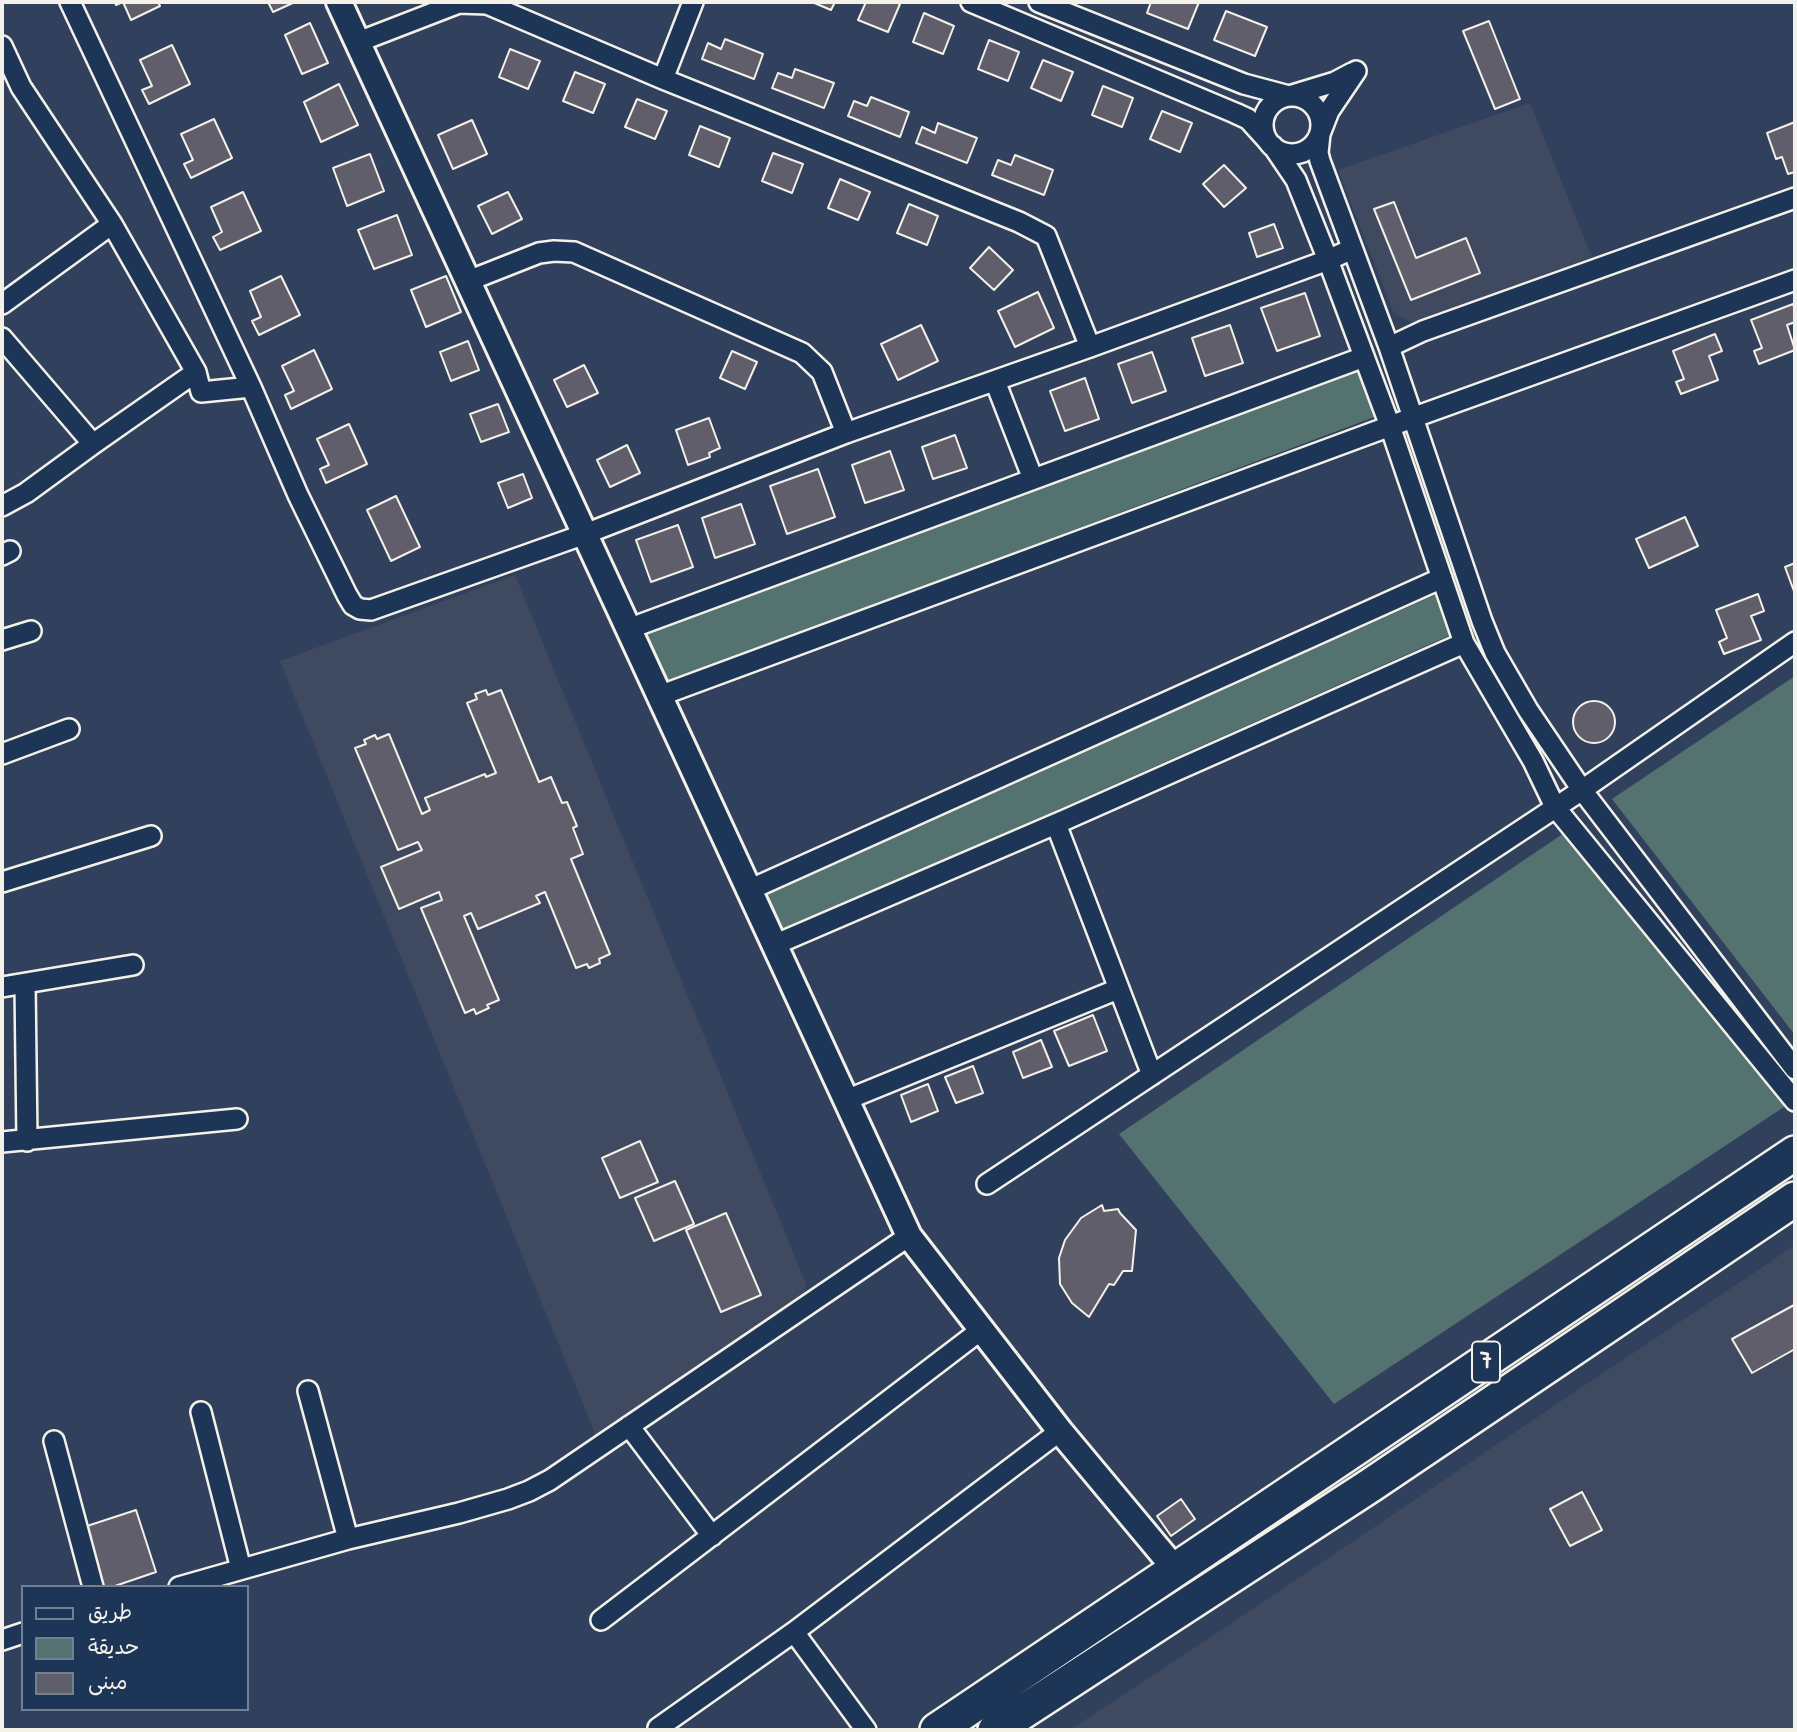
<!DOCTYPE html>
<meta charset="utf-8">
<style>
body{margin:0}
#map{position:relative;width:1797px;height:1732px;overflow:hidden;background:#31415d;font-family:"Patrick Hand","Playpen Sans Arabic",sans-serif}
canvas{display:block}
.frame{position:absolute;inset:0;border:4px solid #f4f1e8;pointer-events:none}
.legend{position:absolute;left:21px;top:1585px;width:228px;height:126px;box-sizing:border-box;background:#1d3557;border:2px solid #738091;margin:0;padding:9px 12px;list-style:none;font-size:21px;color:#f4f1e8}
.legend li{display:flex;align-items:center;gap:14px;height:35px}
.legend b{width:35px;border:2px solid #738091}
</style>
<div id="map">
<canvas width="1797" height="1732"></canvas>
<div class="frame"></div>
<ul class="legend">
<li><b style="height:9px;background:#1d3557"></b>طريق</li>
<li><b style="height:19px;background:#547270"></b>حديقة</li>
<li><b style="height:19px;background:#615e6b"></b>مبنى</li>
</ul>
</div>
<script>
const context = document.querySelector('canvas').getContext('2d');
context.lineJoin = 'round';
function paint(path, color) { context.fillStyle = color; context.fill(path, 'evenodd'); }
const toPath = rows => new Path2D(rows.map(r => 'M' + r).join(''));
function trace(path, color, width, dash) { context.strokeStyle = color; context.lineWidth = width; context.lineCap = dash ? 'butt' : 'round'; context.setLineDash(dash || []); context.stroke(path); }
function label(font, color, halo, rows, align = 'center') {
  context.font = font + ' "Patrick Hand",sans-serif'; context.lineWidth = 5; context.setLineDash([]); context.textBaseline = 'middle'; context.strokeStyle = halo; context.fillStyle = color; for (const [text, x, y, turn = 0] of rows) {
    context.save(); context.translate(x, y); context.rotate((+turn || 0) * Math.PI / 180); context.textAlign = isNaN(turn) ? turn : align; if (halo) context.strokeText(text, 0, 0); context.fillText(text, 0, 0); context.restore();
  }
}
const built = toPath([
 [1530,103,1592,257,1415,324,1394,314,1338,170],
 [515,575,806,1284,803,1297,596,1436,280,661],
 [1795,1244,1795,1730,1070,1730,1226,1627,1594,1379,1772,1261]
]);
const green = toPath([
 [1358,367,1377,416,666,683,647,634],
 [1437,594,1455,633,783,932,765,893],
 [1795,676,1795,1035,1612,799],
 [1567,831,1787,1105,1334,1404,1119,1134]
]);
const building = toPath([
 [115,2,158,2,160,6,131,20,123,2,116,5,115,2],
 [268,2,295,2,273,12,268,2],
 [812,2,835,2,831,10,812,2],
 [866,2,895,2,900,4,888,32,858,20,866,2],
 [1151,2,1199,2,1188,29,1147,13,1151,2],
 [1226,11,1267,27,1255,56,1214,40,1226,11],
 [924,13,954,26,943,54,913,42,924,13],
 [1489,21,1520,99,1495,109,1463,31,1489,21],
 [310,23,328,63,302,74,285,35,310,23],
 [725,39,763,54,754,79,702,59,708,43,721,49,725,39],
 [989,40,1019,52,1008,81,978,69,989,40],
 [172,45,190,84,149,104,142,90,152,86,140,60,172,45],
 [510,49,540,61,528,89,499,77,510,49],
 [1043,60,1073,72,1061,101,1031,88,1043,60],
 [795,69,834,83,824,108,772,88,778,73,792,78,795,69],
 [575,72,605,84,593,113,563,101,575,72],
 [339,84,358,125,321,142,304,102,339,84],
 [1103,86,1133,98,1122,127,1092,115,1103,86],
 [871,97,909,112,900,137,848,116,854,101,867,106,871,97],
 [637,99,667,111,655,139,625,127,637,99],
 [1162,111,1192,123,1180,152,1150,139,1162,111],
 [214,119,232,158,191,178,184,164,193,160,181,134,214,119],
 [472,120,487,154,453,169,438,135,472,120],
 [1795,122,1795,172,1788,174,1782,157,1776,159,1767,133,1795,122],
 [938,123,977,138,967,163,916,143,922,127,935,133,938,123],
 [700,126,730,138,719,167,689,155,700,126],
 [773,153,803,164,792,193,762,181,773,153],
 [370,154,384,191,347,206,333,168,370,154],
 [1015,155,1053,170,1044,195,992,175,998,160,1011,165,1015,155],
 [1224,165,1246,188,1224,207,1203,184,1224,165],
 [840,179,870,192,858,220,828,208,840,179],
 [243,192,261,231,220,250,213,237,222,232,211,207,243,192],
 [508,192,522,219,492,234,478,206,508,192],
 [1394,202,1416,258,1466,238,1480,273,1411,300,1374,209,1394,202],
 [909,204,938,216,927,245,897,233,909,204],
 [397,215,412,255,374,269,358,230,397,215],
 [1274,224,1283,248,1257,257,1249,233,1274,224],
 [989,247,1013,270,994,290,970,268,989,247],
 [281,276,300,315,259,335,252,321,261,317,250,291,281,276],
 [446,276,461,312,426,327,411,290,446,276],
 [1038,292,1054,328,1015,347,998,311,1038,292],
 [1305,293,1320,336,1277,351,1261,308,1305,293],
 [1793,304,1795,310,1795,322,1787,325,1795,350,1759,364,1754,351,1762,348,1751,320,1793,304],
 [921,325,938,361,898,380,881,344,921,325],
 [1230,325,1243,363,1205,376,1192,338,1230,325],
 [1715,334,1722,351,1709,356,1718,380,1681,394,1676,382,1684,379,1673,351,1715,334],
 [468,341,479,370,451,381,440,352,468,341],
 [314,350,332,389,291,409,285,395,294,391,282,366,314,350],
 [732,351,757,362,745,389,720,378,732,351],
 [1152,352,1166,391,1132,403,1118,364,1152,352],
 [584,365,598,393,567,407,554,380,584,365],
 [1085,378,1099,419,1065,431,1050,391,1085,378],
 [498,404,509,432,481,442,470,414,498,404],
 [709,418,720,448,709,453,710,457,688,465,676,430,709,418],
 [349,424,367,464,326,483,320,469,329,465,317,439,349,424],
 [955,435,967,468,933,479,922,447,955,435],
 [627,445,640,473,610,487,597,460,627,445],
 [890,451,904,490,865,503,852,465,890,451],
 [818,469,835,517,787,534,770,486,818,469],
 [523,474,532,498,508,508,498,483,523,474],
 [396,496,420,547,391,561,367,510,396,496],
 [741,504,755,544,715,558,702,518,741,504],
 [1685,517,1698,546,1649,568,1636,539,1685,517],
 [678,525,693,567,651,582,636,540,678,525],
 [1795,563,1795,594,1785,567,1795,563],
 [1758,594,1764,611,1751,616,1761,640,1724,654,1719,642,1727,638,1716,610,1758,594],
 [486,690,488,695,501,690,539,782,551,777,562,803,567,802,577,826,573,828,583,854,571,859,610,954,599,959,600,963,589,968,587,964,576,968,545,892,536,896,540,903,478,929,471,913,464,916,499,1000,487,1005,489,1008,476,1014,474,1009,465,1013,421,908,442,900,439,892,399,909,381,867,422,850,418,842,398,850,355,748,366,744,364,740,375,735,377,739,389,734,422,814,430,810,425,798,485,774,486,777,496,773,467,703,477,699,475,694,486,690],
 '1573 722a21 21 0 1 1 42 0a21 21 0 1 1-42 0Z',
 [1093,1015,1107,1051,1069,1066,1054,1031,1093,1015],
 [1041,1040,1052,1067,1023,1078,1013,1052,1041,1040],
 [973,1066,983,1093,956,1103,945,1077,973,1066],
 [928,1084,938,1111,911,1122,901,1095,928,1084],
 [640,1141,658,1182,620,1198,602,1158,640,1141],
 [675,1181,694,1224,654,1241,635,1198,675,1181],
 [1102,1205,1104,1211,1118,1209,1120,1213,1136,1230,1132,1271,1123,1271,1114,1285,1109,1284,1089,1317,1072,1303,1060,1284,1059,1258,1065,1240,1081,1218,1102,1205],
 [726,1213,761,1295,721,1312,686,1230,726,1213],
 [1794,1305,1795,1308,1795,1349,1752,1373,1732,1339,1794,1305],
 [1582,1492,1602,1530,1570,1546,1550,1509,1582,1492],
 [1181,1499,1195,1519,1171,1536,1157,1516,1181,1499],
 [136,1510,156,1572,112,1587,104,1587,84,1527,136,1510]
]);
const minor = toPath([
 [70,2,251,387],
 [971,2,1235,113,1248,119,1267,140],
 [1039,2,1244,84,1289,96,1335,82,1352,73],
 [358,42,459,3,487,4,663,79,1019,222,1046,236,1090,347],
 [2,46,21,87,112,224,196,372,201,392,251,387,298,495,347,595,353,605,360,609,371,610,585,534,846,433,1090,347,1328,260,1352,249],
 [1356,71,1329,111,1320,134,1318,153,1320,161,1389,347,1482,621,1495,653,1528,710,1582,790,1795,1069],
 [663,79,693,2],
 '1263 125a29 29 0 1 1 58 0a29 29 0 1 1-58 0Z',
 [1273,146,1296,180,1328,260,1390,426,1464,643,1533,761,1555,807,1795,1101],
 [468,281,539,253,554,251,574,252,802,353,822,372,846,433],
 [2,304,112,224],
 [2,338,93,444],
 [1389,347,1423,331,1795,198],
 [995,381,1033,479],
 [2,506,26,493,93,444,196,372],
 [2,555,10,551],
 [628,629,1364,357],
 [2,640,31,631],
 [659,696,1412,418,1795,280],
 [2,754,69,729],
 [1056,824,1152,1075],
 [2,882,151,836],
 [749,890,1442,578],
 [774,945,1067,819,1464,643],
 [25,984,27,1141],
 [2,987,133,965],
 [846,1100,1118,989],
 [2,1142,237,1119],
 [987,1184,1582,790,1795,642],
 [308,1391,348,1539],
 [201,1412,241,1569],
 [629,1426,712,1536],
 [54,1441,93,1587],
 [179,1587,348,1539,459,1513,508,1499,529,1491,550,1480,909,1236],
 [601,1620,981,1330],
 [794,1632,866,1730],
 [2,1640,23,1633],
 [658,1728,794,1632,1060,1431]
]);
const tertiary = toPath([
 [339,2,909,1236,1060,1431,1176,1570]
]);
const trunk = toPath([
 [937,1730,1795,1153],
 [995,1730,1371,1485,1795,1199]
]);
const shields = [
 [1486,1362,28]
];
const shieldNames = [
 ["7",1486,1362]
];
paint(built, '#3f4a61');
paint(green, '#547270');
paint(building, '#615e6b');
trace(building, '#f4f1e8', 2);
trace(minor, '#f4f1e8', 24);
trace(tertiary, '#f4f1e8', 30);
trace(trunk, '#f4f1e8', 38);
trace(minor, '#1d3557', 19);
trace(tertiary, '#1d3557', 24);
trace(trunk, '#1d3557', 33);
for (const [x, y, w] of shields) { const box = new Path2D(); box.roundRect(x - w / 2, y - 20.5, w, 41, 5); context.fillStyle = '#1d3557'; context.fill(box); trace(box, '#f4f1e8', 2); }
label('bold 24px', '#f4f1e8', null, shieldNames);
</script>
